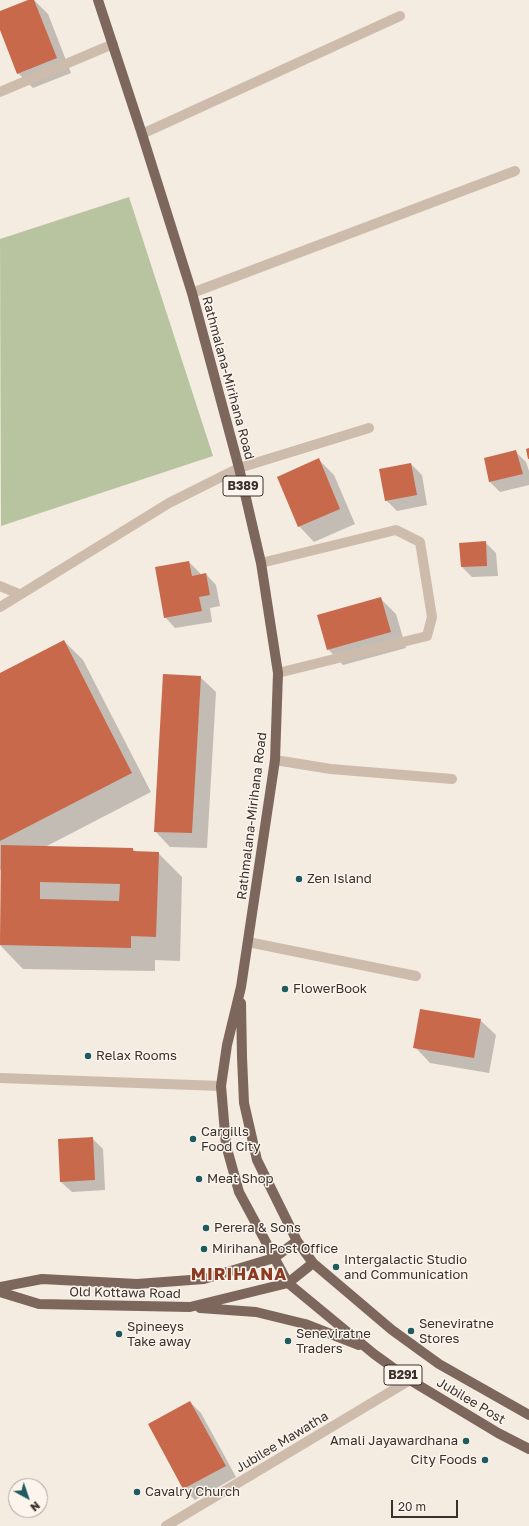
<!DOCTYPE html>
<style>
body{margin:0}
#map{position:relative;width:529px;height:1526px;overflow:hidden;background:#f4ebe1;font-family:"Golos Text",sans-serif}
canvas{display:block}
.north{position:absolute;left:8px;top:1478px;width:40px;height:40px;box-sizing:border-box;background:#fbf5ee;border:1px solid #aea6a0;border-radius:50%;rotate:140deg;font-size:11px;font-weight:700;line-height:16px;text-align:center;color:#3b302b}
.north::after{content:'';display:block;margin:auto;width:14px;height:18px;background:#1f5a5e;clip-path:polygon(50% 0,100% 100%,50% 72%,0 100%)}
.scale{position:absolute;left:391px;top:1500px;width:67px;height:18px;box-sizing:border-box;border:2px solid #3b302b;border-top:0;padding-left:5px;font-size:12px;line-height:14px;white-space:nowrap;color:#3b302b;-webkit-text-stroke:3px #fbf5ee;paint-order:stroke}
</style>
<div id="map">
<canvas width="529" height="1526"></canvas>
<div class="north">N</div>
<div class="scale">20 m</div>
</div>
<script>
const context = document.querySelector('canvas').getContext('2d');
context.lineJoin = 'round';
function paint(path, color) { context.fillStyle = color; context.fill(path, 'evenodd'); }
const toPath = rows => new Path2D(rows.map(r => 'M' + r).join(''));
function trace(path, color, width, dash) { context.strokeStyle = color; context.lineWidth = width; context.lineCap = dash ? 'butt' : 'round'; context.setLineDash(dash || []); context.stroke(path); }
function label(font, color, halo, rows, align = 'center') {
  context.font = font + ' "Golos Text",sans-serif'; context.lineWidth = 3; context.setLineDash([]); context.textBaseline = 'middle'; context.strokeStyle = halo; context.fillStyle = color; for (const [text, x, y, turn = 0] of rows) {
    context.save(); context.translate(x, y); context.rotate((+turn || 0) * Math.PI / 180); context.textAlign = isNaN(turn) ? turn : align; if (halo) context.strokeText(text, 0, 0); context.fillText(text, 0, 0); context.restore();
  }
}
const green = toPath([
 [129,197,213,456,1,526,0,239]
]);
const shadow = toPath([
 [30,0,34,0,48,14,71,73,33,88,18,73,0,27,0,12],
 [515,451,526,462,529,471,529,485,500,492,489,481],
 [319,460,334,475,355,524,314,542,299,526],
 [411,464,422,475,427,505,397,511,386,500],
 [485,542,496,553,498,576,472,577,462,567],
 [189,562,200,573,200,575,206,574,216,585,220,606,210,608,212,622,175,628,165,617],
 [381,599,396,614,406,648,343,665,328,649],
 [64,641,83,660,151,792,45,847,133,849,136,852,158,853,182,877,180,961,155,960,155,971,23,969,0,945,2,869,0,870,0,675],
 [200,677,216,692,207,848,170,847,155,831],
 [480,1020,496,1035,489,1073,430,1063,415,1047],
 [92,1138,103,1149,105,1190,72,1192,61,1182],
 [190,1402,201,1413,236,1477,195,1500,184,1489,149,1425]
]);
const building = toPath([
 [28,0,34,0,57,58,17,74,0,30,0,11],
 [529,448,529,459,528,459,526,449],
 [516,450,523,474,489,482,484,458],
 [319,458,340,509,298,527,277,477],
 [411,463,417,495,385,501,379,469],
 [486,541,487,566,461,567,459,543],
 [189,561,192,576,206,573,210,595,199,597,202,611,164,618,155,567],
 [381,597,391,632,327,650,317,615],
 [64,640,132,773,0,841,0,673],
 [163,674,201,676,192,833,154,832],
 [1,845,133,848,133,851,159,852,156,937,131,936,131,948,0,945],
 [40,882,120,884,119,901,40,899],
 [420,1009,481,1019,474,1058,413,1048],
 [93,1137,95,1180,60,1182,58,1139],
 [190,1401,226,1466,183,1489,148,1424]
]);
const service = toPath([
 [0,92,113,44],
 [142,134,400,16],
 [192,293,515,171],
 [261,563,396,530,420,542,432,617,427,636,278,673]
]);
const minor = toPath([
 [0,586,19,594],
 [0,607,169,503,239,468,369,428],
 [275,760,331,769,452,779],
 [248,942,416,976],
 [0,1078,221,1086],
 [166,1526,410,1380]
]);
const primary = toPath([
 [98,0,142,134,192,293,239,468,261,563,278,673,275,760,241,987,227,1045,221,1086,226,1145,239,1192,288,1283,374,1354,410,1380,498,1433,529,1449],
 [241,1003,242,1057,244,1103,257,1160,297,1241,313,1263,392,1330,439,1364,529,1415],
 [0,1287,42,1279,137,1284,204,1279,274,1258,297,1241],
 [0,1292,39,1304,190,1307,288,1283,313,1263],
 [200,1308,256,1312,305,1324,359,1345]
]);
const markers = [
 [299,879,4,"#1f5a5e"],
 [285,989,4,"#1f5a5e"],
 [88,1056,4,"#1f5a5e"],
 [193,1139,4,"#1f5a5e"],
 [199,1179,4,"#1f5a5e"],
 [206,1228,4,"#1f5a5e"],
 [204,1249,4,"#1f5a5e"],
 [336,1267,4,"#1f5a5e"],
 [411,1331,4,"#1f5a5e"],
 [119,1334,4,"#1f5a5e"],
 [288,1341,4,"#1f5a5e"],
 [466,1441,4,"#1f5a5e"],
 [485,1460,4,"#1f5a5e"],
 [137,1492,4,"#1f5a5e"]
];
const shields = [
 [243,486,40],
 [403,1375,38]
];
const shieldNames = [
 ["B389",243,486],
 ["B291",403,1375]
];
const streetNames = [
 ["Rathmalana-Mirihana Road",228,378,75],
 ["Rathmalana-Mirihana Road",252,816,-83],
 ["Old Kottawa Road",125,1293,1],
 ["Jubilee Post",471,1401,31],
 ["Jubilee Mawatha",282,1442,-31]
];
const poiNames = [
 ["Zen Island",307,879],
 ["FlowerBook",293,989],
 ["Relax Rooms",96,1056],
 ["Cargills",201,1132],
 ["Food City",201,1147],
 ["Meat Shop",207,1179],
 ["Perera & Sons",214,1228],
 ["Mirihana Post Office",212,1249],
 ["Intergalactic Studio",344,1260],
 ["and Communication",344,1275],
 ["Seneviratne",419,1324],
 ["Stores",419,1339],
 ["Spineeys",127,1327],
 ["Take away",127,1342],
 ["Seneviratne",296,1334],
 ["Traders",296,1349],
 ["Amali Jayawardhana",458,1441,"right"],
 ["City Foods",477,1460,"right"],
 ["Cavalry Church",145,1492]
];
const districtNames = [
 ["MIRIHANA",239,1275]
];
paint(green, '#b8c4a0');
paint(shadow, '#0003');
paint(building, '#c8694b');
trace(service, '#cdbbac', 10);
trace(minor, '#cdbbac', 10);
trace(primary, '#7d675c', 10);
for (const [x, y, r, color] of markers) { const dot = new Path2D(); dot.arc(x, y, r, 0, 2 * Math.PI); context.fillStyle = color; context.fill(dot); trace(dot, '#fbf5ee', 1.5); }
for (const [x, y, w] of shields) { const box = new Path2D(); box.roundRect(x - w / 2, y - 10, w, 20, 3); context.fillStyle = '#fbf5ee'; context.fill(box); trace(box, '#3b302b', 1); }
label('bold 12px', '#3b302b', null, shieldNames);
label('13px', '#3b302b', '#fbf5ee', streetNames);
label('13px', '#3b302b', '#fbf5ee', poiNames, 'left');
context.letterSpacing = '1px';
label('bold 17px', '#8c3b22', '#fbf5ee', districtNames);
context.letterSpacing = '0px';
</script>
